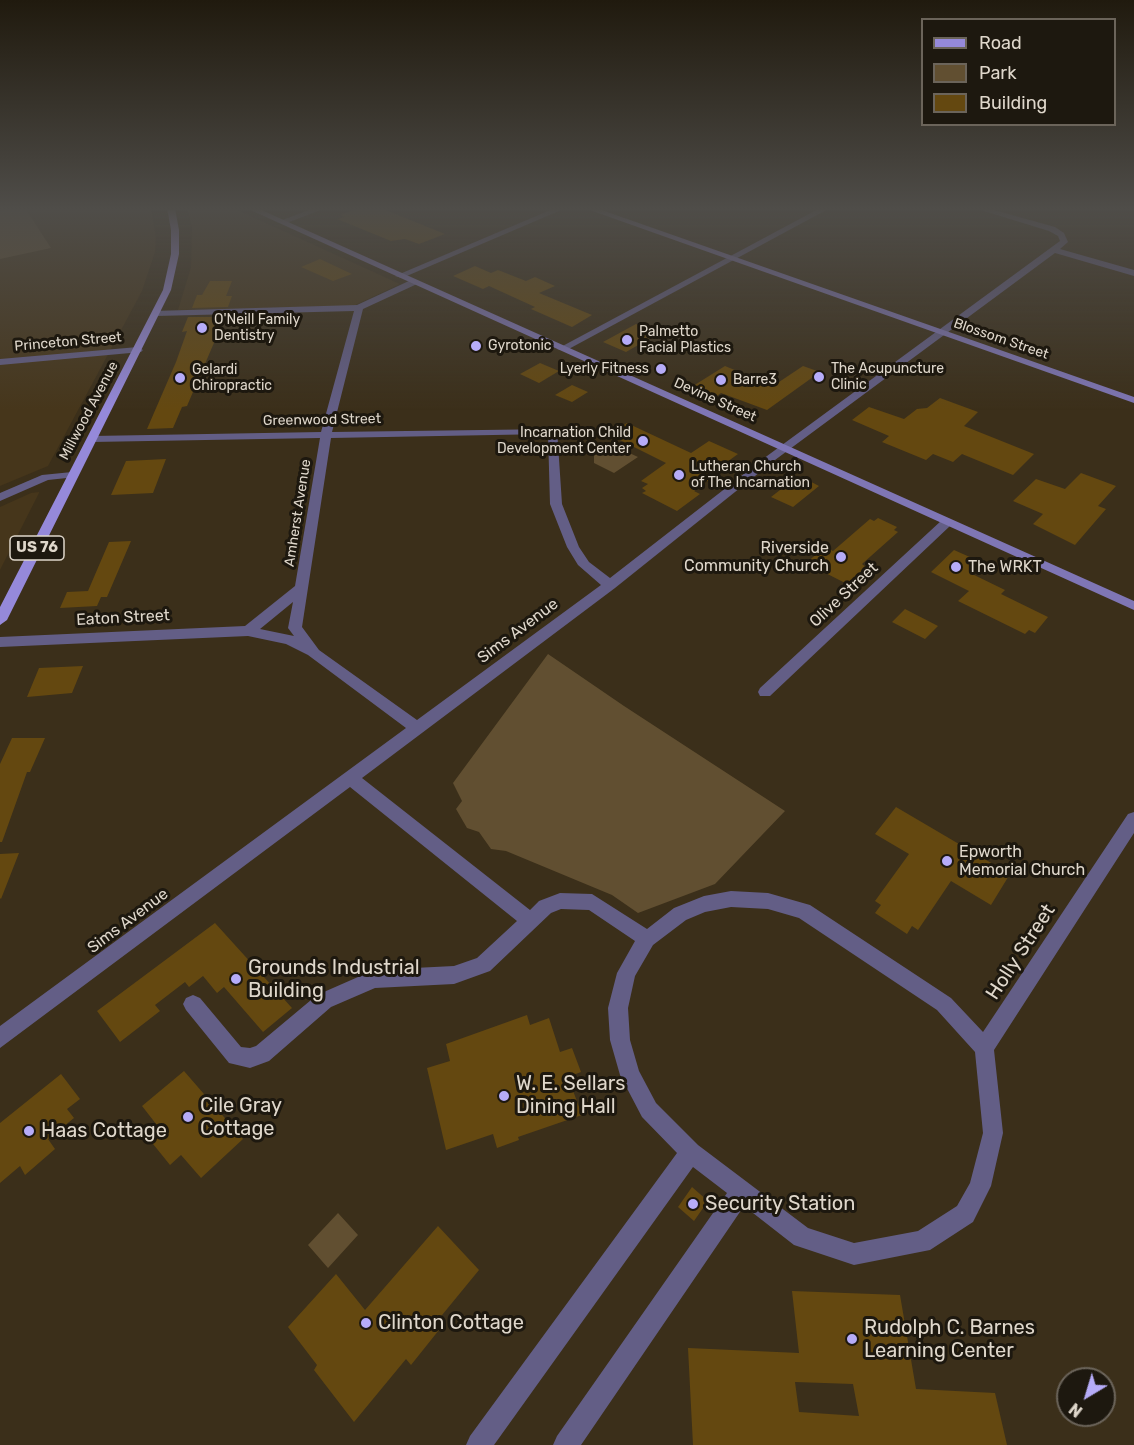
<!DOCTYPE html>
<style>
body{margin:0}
#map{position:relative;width:1134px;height:1445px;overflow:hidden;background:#3b2f1a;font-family:Rubik,sans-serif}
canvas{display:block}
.legend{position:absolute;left:921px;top:18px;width:195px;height:108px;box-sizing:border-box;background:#1d180f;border:2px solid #6b645a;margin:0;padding:8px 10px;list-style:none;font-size:18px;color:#dfd7cb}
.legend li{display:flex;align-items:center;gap:12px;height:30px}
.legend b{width:30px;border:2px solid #6b645a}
.north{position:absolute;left:1056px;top:1367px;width:60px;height:60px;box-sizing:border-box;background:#1d180f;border:2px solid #6b645a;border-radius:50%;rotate:218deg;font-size:16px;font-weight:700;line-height:24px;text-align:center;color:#dfd7cb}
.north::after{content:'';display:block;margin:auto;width:21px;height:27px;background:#b6acf8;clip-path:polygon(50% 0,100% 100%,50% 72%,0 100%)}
</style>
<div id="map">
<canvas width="1134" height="1445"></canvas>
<ul class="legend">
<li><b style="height:8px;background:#9589da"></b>Road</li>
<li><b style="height:16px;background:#614f31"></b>Park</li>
<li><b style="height:16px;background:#644810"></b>Building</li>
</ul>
<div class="north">N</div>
</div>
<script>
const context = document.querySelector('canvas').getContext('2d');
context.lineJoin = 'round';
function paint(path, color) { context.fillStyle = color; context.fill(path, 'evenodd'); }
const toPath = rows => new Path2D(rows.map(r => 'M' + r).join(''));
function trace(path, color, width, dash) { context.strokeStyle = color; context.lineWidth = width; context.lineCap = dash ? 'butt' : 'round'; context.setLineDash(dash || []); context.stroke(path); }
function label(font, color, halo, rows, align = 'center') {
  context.font = font + ' Rubik,sans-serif'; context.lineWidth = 6; context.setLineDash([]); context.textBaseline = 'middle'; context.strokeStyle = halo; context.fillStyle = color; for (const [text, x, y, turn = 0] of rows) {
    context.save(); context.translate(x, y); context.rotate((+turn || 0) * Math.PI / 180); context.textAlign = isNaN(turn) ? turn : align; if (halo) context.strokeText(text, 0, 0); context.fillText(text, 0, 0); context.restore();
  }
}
const built = toPath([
 [0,208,151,208,156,237,155,252,142,291,48,466,0,486],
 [187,208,233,208,400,284,353,306,178,310,191,267,192,228],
 [39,492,39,493,0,570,0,507,31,493]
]);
const green = toPath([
 [14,208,25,208,51,248,0,259,0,211],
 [610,444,638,457,614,473,594,463,594,455],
 [548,654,624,706,785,811,715,884,638,913,612,895,506,851,491,849,479,832,467,828,456,809,462,801,453,783],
 [338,1213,358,1235,328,1268,308,1245]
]);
const building = toPath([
 [359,208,381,208,445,234,419,244,405,239,391,241,337,219,344,217,340,215],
 [320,259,352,274,333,281,301,267],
 [475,266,491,273,498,270,526,281,535,277,555,286,539,293,592,315,572,327,531,309,535,307,489,286,483,289,453,276],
 [210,281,232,281,226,296,232,296,228,307,192,308,197,295,202,295],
 [188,317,225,317,187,406,182,407,173,428,147,429,176,362,187,331,182,332],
 [636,324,659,333,626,352,603,342],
 [540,363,559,371,539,383,520,374],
 [725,366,771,385,776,384,803,366,820,372,767,410,721,393,717,396,693,386],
 [572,385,588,392,572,402,555,395],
 [940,398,978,412,964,426,1034,454,1013,475,962,454,953,462,933,454,926,460,882,442,889,436,852,420,869,407,904,419,917,409,927,408],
 [627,423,691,453,709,441,738,454,705,478,709,480,694,491,700,494,677,511,642,493,646,491,642,488,648,484,641,481,666,463,608,434],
 [166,459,153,493,111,495,126,461],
 [1081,473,1116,486,1098,506,1106,509,1075,545,1033,524,1043,514,1013,501,1036,479,1065,489],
 [787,477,802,477,819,486,793,507,771,497,789,483],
 [878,518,897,527,894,530,898,532,862,564,866,567,847,584,806,563,825,547,833,551,870,519,874,521],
 [131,541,107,597,101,597,97,606,60,608,67,592,88,591,109,542],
 [954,550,981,562,970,573,1005,590,1001,594,1048,617,1035,633,1029,630,1025,634,958,601,969,591,931,572],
 [905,609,938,626,925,639,892,622],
 [83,666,72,693,27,697,39,668],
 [12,738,45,738,30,772,27,772,2,842,0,842,0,764],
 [896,807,1010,874,991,905,951,881,918,930,912,926,907,934,875,913,881,905,875,901,909,854,875,834],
 [19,853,1,899,0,898,0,854],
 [215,923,292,1008,263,1032,224,987,217,993,203,976,189,987,185,982,155,1005,160,1011,120,1042,97,1011],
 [527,1015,530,1025,549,1018,560,1052,572,1048,581,1072,568,1077,582,1115,518,1137,519,1140,497,1148,493,1134,446,1150,427,1068,450,1061,446,1044],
 [184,1071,243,1139,201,1178,181,1155,170,1165,149,1139,160,1129,142,1106],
 [61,1074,80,1099,67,1109,74,1118,48,1139,55,1149,25,1175,20,1166,0,1183,0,1123],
 [692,1187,708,1201,694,1221,678,1207],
 [438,1226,479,1270,438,1320,443,1325,411,1365,406,1359,354,1422,314,1370,317,1365,288,1327,336,1274,365,1310],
 [792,1291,900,1295,916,1389,995,1393,1007,1445,693,1445,688,1348,799,1353],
 [795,1382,853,1384,859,1416,799,1412]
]);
const street = toPath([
 [314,208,326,208,284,224,277,222,314,208],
 [555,208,566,208,402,278,395,276,555,208],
 [820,208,830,208,565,351,557,349,820,208],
 [974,208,987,208,1055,227,1064,233,1068,242,1060,249,1134,270,1134,276,1055,253,775,460,615,588,362,778,530,910,539,901,560,893,592,894,647,929,674,908,704,896,731,891,768,893,810,905,951,998,983,1032,1128,814,1134,812,1134,833,994,1050,1003,1133,991,1186,973,1222,930,1250,854,1265,794,1245,744,1206,581,1445,553,1445,557,1436,727,1193,693,1167,494,1445,466,1445,470,1436,677,1153,642,1117,620,1075,610,1040,608,1008,617,973,635,941,589,910,561,909,551,913,490,971,454,984,375,988,331,1007,269,1061,250,1068,229,1063,186,1010,183,1004,186,998,193,995,200,998,241,1047,250,1048,256,1046,317,995,374,970,454,966,477,958,517,921,350,787,0,1048,0,1026,406,728,308,655,286,644,248,636,0,647,0,637,245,626,295,586,320,438,92,442,87,439,92,436,321,432,354,311,156,316,153,315,153,311,357,305,411,280,417,280,417,284,363,309,332,432,557,429,562,504,579,547,589,562,610,578,767,456,1060,241,1058,236,1049,231,974,208],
 [548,434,550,504,567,547,578,565,601,585,417,720,319,650,302,627,331,438,548,434],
 [293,602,288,628,294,636,260,629,293,602],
 [731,907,768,909,799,918,937,1010,975,1052,983,1133,970,1183,957,1206,918,1231,854,1243,808,1228,698,1145,656,1103,639,1071,630,1040,628,1008,635,976,653,945,686,920,705,912,731,907],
 [138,347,143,350,141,352,0,365,0,359,138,347],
 [72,472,76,473,76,477,48,480,0,501,0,493,42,475,72,472],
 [946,519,950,520,950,526,770,696,760,696,758,692,760,688,942,520,946,519]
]);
const secondary = toPath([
 [246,208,257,208,1134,601,1134,610,246,208],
 [584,208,596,208,1134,397,1134,403,584,208]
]);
const primary = toPath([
 [167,208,175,208,179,230,179,254,171,290,7,620,0,625,0,607,163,290,171,254,171,230,167,208]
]);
const markers = [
 [202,328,6,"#b6acf8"],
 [627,340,6,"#b6acf8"],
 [476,346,6,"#b6acf8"],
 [661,369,6,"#b6acf8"],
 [819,377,6,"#b6acf8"],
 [180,378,6,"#b6acf8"],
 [721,380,6,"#b6acf8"],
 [643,441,6,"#b6acf8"],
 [679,475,6,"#b6acf8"],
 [841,557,6,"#b6acf8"],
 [956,567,6,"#b6acf8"],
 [947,861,6,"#b6acf8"],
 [236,979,6,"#b6acf8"],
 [504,1096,6,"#b6acf8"],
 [188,1117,6,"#b6acf8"],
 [29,1131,6,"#b6acf8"],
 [693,1204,6,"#b6acf8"],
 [366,1323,6,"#b6acf8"],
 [852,1339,6,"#b6acf8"]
];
const farPoinames = [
 ["O'Neill Family",214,320],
 ["Dentistry",214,336],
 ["Palmetto",639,332],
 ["Facial Plastics",639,348],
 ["Gyrotonic",488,346],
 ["Lyerly Fitness",649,369,"right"],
 ["The Acupuncture",831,369],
 ["Clinic",831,385],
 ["Gelardi",192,370],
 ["Chiropractic",192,386],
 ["Barre3",733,380],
 ["Incarnation Child",631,433,"right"],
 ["Development Center",631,449,"right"],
 ["Lutheran Church",691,467],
 ["of The Incarnation",691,483]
];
const farStreetnames = [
 ["Blossom Street",1001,339,19],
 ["Princeton Street",68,342,-5],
 ["Devine Street",715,400,24],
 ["Millwood Avenue",89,411,-62],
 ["Greenwood Street",322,420,-1],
 ["Amherst Avenue",298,513,-81]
];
const shields = [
 [37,548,54]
];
const shieldNames = [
 ["US 76",37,548]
];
const poiNames = [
 ["Riverside",829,548,"right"],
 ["Community Church",829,566,"right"],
 ["The WRKT",968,567],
 ["Epworth",959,852],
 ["Memorial Church",959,870]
];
const streetNames = [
 ["Olive Street",844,595,-43],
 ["Eaton Street",123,618,-3],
 ["Sims Avenue",518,631,-37],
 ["Sims Avenue",128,921,-37]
];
const nearStreetnames = [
 ["Holly Street",1021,952,-57]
];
const nearPoinames = [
 ["Grounds Industrial",248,968],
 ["Building",248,991],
 ["W. E. Sellars",516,1084],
 ["Dining Hall",516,1107],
 ["Cile Gray",200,1106],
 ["Cottage",200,1129],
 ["Haas Cottage",41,1131],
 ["Security Station",705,1204],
 ["Clinton Cottage",378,1323],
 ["Rudolph C. Barnes",864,1328],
 ["Learning Center",864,1351]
];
paint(built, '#46361b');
paint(green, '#614f31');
paint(building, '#644810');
paint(street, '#635e86');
paint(secondary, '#7f76b5');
paint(primary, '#9589da');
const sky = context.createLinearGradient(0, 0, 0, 410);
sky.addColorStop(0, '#201a0e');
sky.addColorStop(0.51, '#4f4d49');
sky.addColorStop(1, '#4f4d4900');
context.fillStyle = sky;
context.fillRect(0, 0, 1134, 410);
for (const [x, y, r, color] of markers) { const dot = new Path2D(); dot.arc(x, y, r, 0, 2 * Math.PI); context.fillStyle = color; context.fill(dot); trace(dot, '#1d180f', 2); }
label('14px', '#dfd7cb', '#1d180f', farPoinames, 'left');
label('14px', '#dfd7cb', '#1d180f', farStreetnames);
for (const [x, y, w] of shields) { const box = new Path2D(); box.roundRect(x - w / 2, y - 12, w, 24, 4.5); context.fillStyle = '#1d180f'; context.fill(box); trace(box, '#dfd7cb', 1.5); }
label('bold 15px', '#dfd7cb', null, shieldNames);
label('16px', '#dfd7cb', '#1d180f', poiNames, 'left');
label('16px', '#dfd7cb', '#1d180f', streetNames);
label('20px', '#dfd7cb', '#1d180f', nearStreetnames);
label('20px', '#dfd7cb', '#1d180f', nearPoinames, 'left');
</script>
